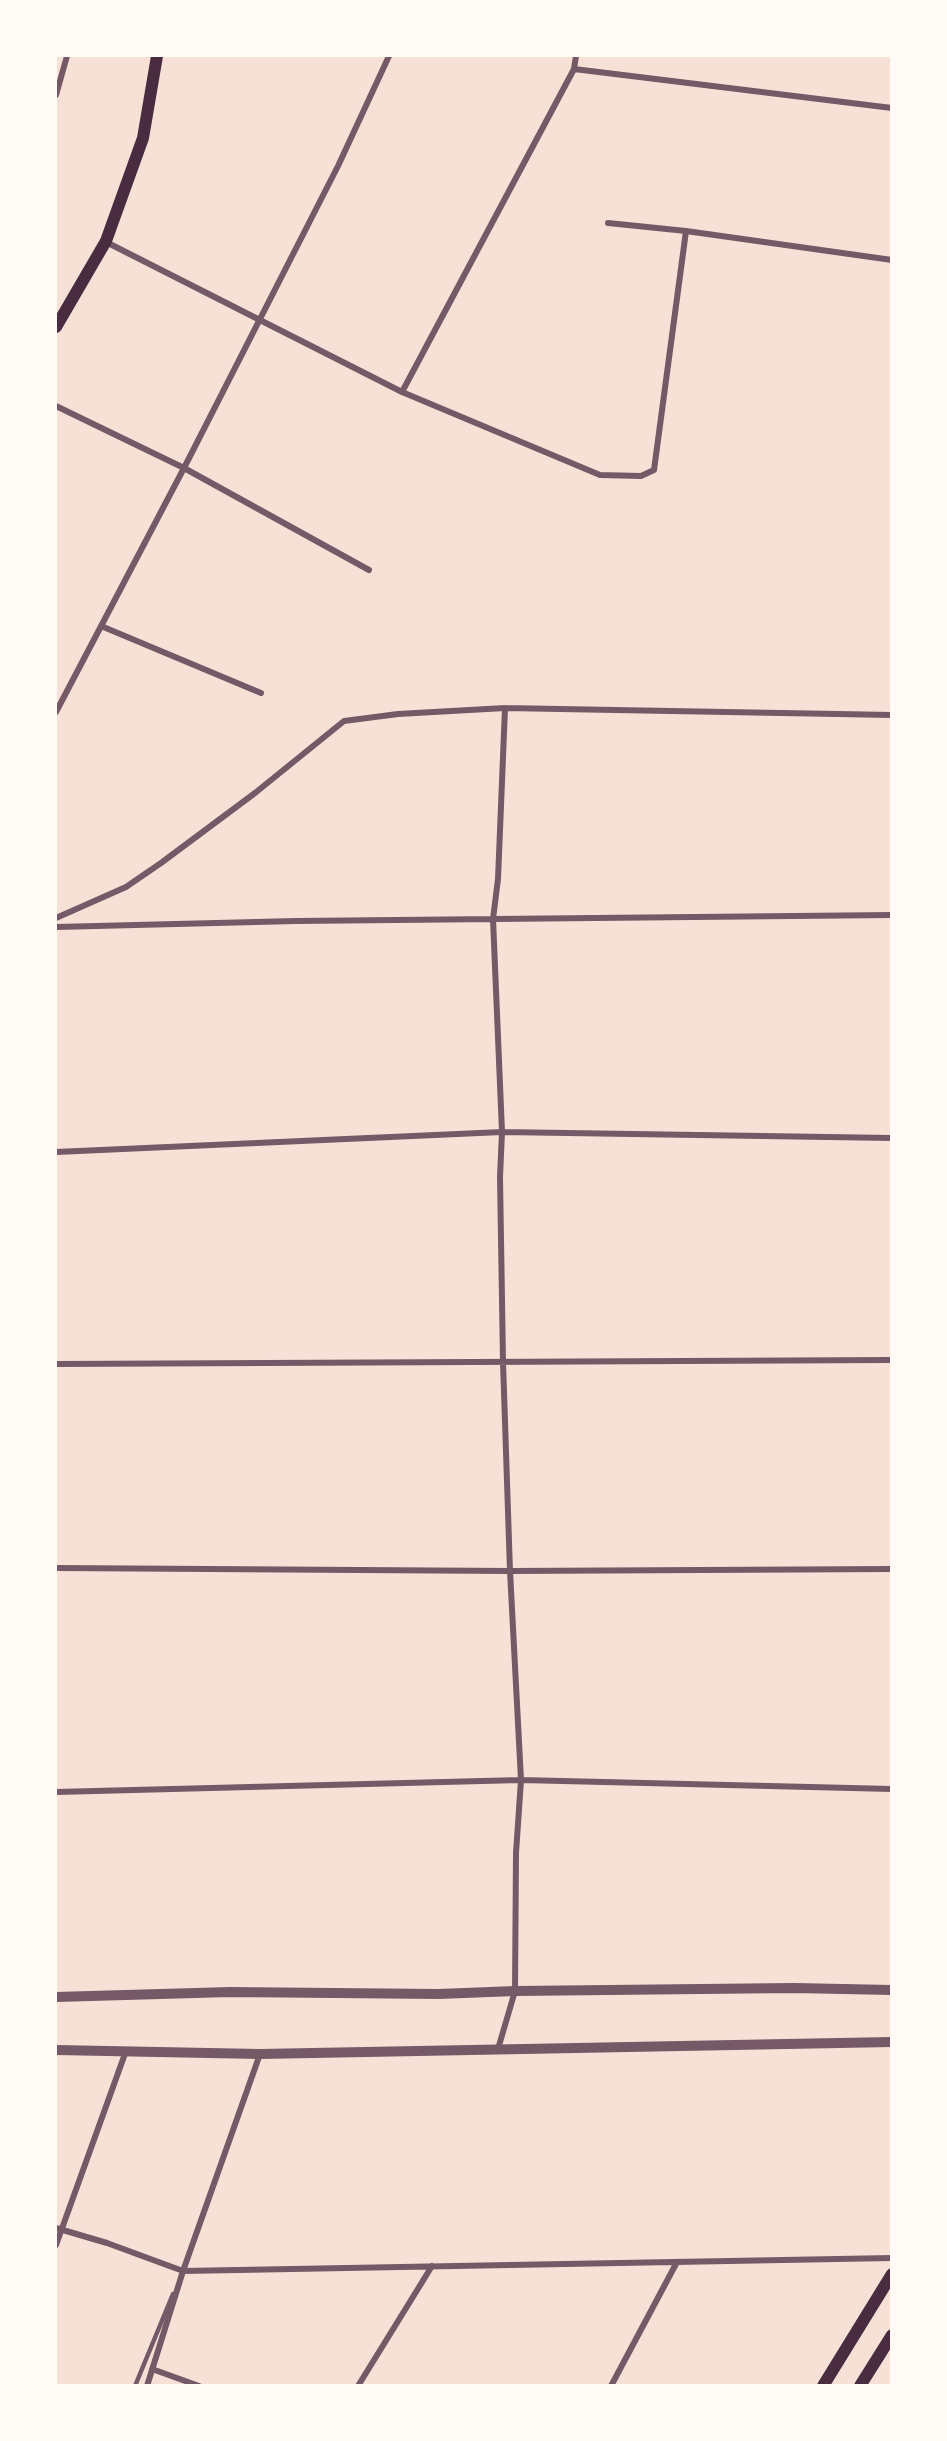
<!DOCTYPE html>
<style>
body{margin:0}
#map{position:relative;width:947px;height:2441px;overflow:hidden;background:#f7e1d7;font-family:Jost,sans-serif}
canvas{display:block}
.frame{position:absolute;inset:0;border:57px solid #fffaf5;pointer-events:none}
</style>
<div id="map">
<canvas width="947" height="2441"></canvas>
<div class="frame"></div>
</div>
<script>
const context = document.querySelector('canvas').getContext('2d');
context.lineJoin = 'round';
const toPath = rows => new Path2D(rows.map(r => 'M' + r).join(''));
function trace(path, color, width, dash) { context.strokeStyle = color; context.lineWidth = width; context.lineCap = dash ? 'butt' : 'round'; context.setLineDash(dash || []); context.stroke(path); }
const service = toPath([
 [135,2386,173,2294]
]);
const minor = toPath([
 [574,69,892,108],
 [56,95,67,56],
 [608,223,686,231,892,260],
 [106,242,402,392,600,475,641,476,654,470,686,231],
 [402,392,574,69,576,56],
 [56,406,184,468,369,570],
 [101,626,261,693],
 [56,712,184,468,338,166,389,56],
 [56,918,126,887,161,863,255,793,344,721,398,714,505,708,892,715],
 [56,927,296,921,892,915],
 [56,1152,502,1132,892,1138],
 [56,1364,892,1360],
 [56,1568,510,1571,892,1569],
 [56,1792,521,1780,892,1789],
 [498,2049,515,1991,516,1853,521,1780,510,1571,503,1362,500,1177,502,1132,493,919,498,879,505,708],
 [56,2228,107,2243,183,2271,892,2258],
 [56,2245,126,2051],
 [152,2369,199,2386],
 [147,2386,183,2271,260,2054],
 [358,2386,432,2266],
 [611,2386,677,2262]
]);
const tertiary = toPath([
 [56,1997,230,1992,439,1994,515,1991,794,1988,892,1990],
 [56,2050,260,2054,892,2042]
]);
const secondary = toPath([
 [56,327,106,241,143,138,157,56],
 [823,2386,892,2274],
 [860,2386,892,2335]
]);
trace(service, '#755966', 4.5);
trace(minor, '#755966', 6);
trace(tertiary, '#755966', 10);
trace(secondary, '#4a2c40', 12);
</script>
